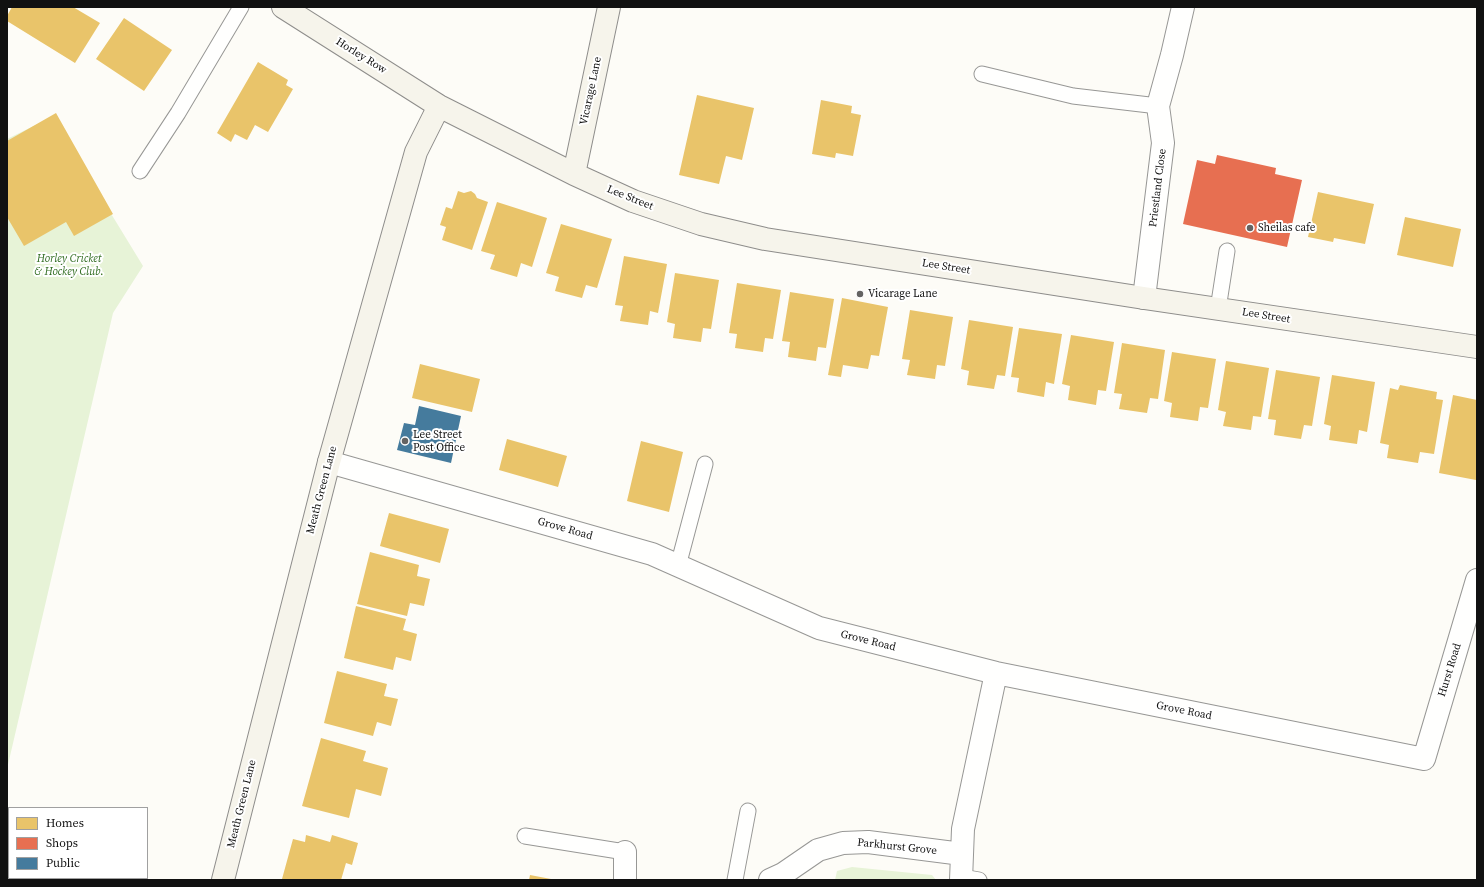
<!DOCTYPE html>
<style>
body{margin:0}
#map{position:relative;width:1484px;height:887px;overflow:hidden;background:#fdfcf7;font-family:"Source Serif 4",serif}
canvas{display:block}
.frame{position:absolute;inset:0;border:8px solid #111;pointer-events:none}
.legend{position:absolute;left:8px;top:807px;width:140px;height:72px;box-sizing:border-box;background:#fff;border:1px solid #a0a0a0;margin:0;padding:5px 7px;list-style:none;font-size:12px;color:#111}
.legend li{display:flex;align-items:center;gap:8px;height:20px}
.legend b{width:20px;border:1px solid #a0a0a0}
</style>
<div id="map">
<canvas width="1484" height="887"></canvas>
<div class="frame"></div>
<ul class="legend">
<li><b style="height:11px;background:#e9c46a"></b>Homes</li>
<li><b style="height:11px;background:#e76f51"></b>Shops</li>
<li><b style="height:11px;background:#457b9d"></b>Public</li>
</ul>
</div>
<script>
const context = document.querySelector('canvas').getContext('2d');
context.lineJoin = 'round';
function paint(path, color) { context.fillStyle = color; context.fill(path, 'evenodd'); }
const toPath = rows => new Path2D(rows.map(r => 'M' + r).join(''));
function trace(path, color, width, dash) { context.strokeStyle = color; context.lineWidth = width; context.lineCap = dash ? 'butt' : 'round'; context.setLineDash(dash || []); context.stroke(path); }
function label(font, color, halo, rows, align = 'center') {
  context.font = font + ' "Source Serif 4",serif'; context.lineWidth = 4; context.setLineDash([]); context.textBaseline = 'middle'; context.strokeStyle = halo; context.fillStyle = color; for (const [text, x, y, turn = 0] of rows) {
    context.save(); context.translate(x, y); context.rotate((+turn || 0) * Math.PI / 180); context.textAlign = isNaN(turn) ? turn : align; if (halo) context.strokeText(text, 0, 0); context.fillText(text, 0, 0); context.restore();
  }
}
const green = toPath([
 [52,117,143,266,113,313,7,769,7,139],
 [852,867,932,875,936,880,835,880,837,871]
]);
const homes = toPath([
 [12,7,73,7,100,23,75,63,7,21,7,16],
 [124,18,172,50,144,91,96,59],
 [258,62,288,80,286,85,293,89,268,132,255,125,247,140,235,134,231,142,217,133],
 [697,95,754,108,742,160,726,156,719,184,679,175],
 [821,100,852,106,851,113,861,115,853,156,836,153,835,158,812,154],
 [56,113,113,214,74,236,66,222,24,246,7,217,7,141],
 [458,191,464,193,471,191,475,194,477,198,488,202,472,250,442,240,446,227,440,225,446,207,452,209],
 [1318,192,1374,204,1365,244,1334,238,1333,242,1308,237],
 [497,202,547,218,532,267,521,263,517,277,490,269,495,255,481,251],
 [1405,217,1461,229,1453,267,1397,255],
 [561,224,612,239,597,288,586,285,582,298,555,291,559,277,546,273],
 [624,256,667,264,658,313,650,311,648,325,620,321,623,306,615,305],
 [675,273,719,280,711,329,703,328,701,342,673,338,675,324,667,322],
 [737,283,781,290,773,339,765,338,763,352,735,348,737,334,729,333],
 [790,292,834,299,826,348,818,347,816,361,788,357,790,342,782,341],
 [842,298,888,307,879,356,871,355,868,369,843,365,841,377,828,375],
 [910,310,953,317,945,366,937,365,935,379,907,375,910,360,902,359],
 [969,320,1013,327,1005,376,997,375,994,389,967,385,969,371,961,369],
 [1019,328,1062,334,1054,384,1046,382,1044,397,1017,392,1019,378,1011,377],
 [1071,335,1114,342,1106,391,1098,390,1096,405,1068,400,1070,386,1062,384],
 [1122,343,1165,350,1158,399,1150,398,1147,413,1119,409,1122,394,1114,393],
 [1172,352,1216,359,1208,408,1200,407,1198,421,1170,417,1172,403,1164,401],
 [1226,361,1269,368,1261,417,1253,416,1251,430,1223,426,1226,412,1218,410],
 [420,364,480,379,472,412,412,398],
 [1276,370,1320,377,1312,426,1304,425,1301,439,1274,435,1276,420,1268,419],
 [1332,375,1375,382,1367,432,1359,430,1357,444,1329,440,1331,426,1324,424],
 [1400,385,1437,392,1436,399,1443,400,1434,454,1420,452,1418,463,1387,458,1389,445,1380,443,1390,388,1398,390],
 [1453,395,1477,400,1476,480,1439,473],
 [507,439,567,456,558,487,499,470],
 [641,441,683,452,669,512,627,501],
 [389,513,449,529,440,563,380,546],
 [370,552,419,565,417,576,430,579,424,606,410,603,407,616,357,604],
 [356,606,406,619,403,630,417,634,411,661,396,657,393,670,344,658],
 [337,671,387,684,384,696,398,699,391,726,377,722,373,736,324,723],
 [321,738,366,751,363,761,388,768,381,796,356,789,349,818,302,806],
 [306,835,330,842,332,835,358,843,352,865,346,863,341,880,282,879,293,839,305,842],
 [530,875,551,879,551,880,529,880]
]);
const shops = toPath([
 [1217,155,1276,168,1275,174,1302,180,1287,247,1183,224,1197,160,1215,164]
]);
const public = toPath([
 [419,406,461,416,451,463,397,450,404,423,415,425]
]);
const lane = toPath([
 [982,74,1073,96,1158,106],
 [140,171,178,113,241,7],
 [1218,309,1227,251],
 [678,566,705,464],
 [525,836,625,852],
 [962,877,979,880],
 [735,880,748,811]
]);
const street = toPath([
 [1144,298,1163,143,1158,106,1172,55,1183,7],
 [329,462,652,554,819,628,996,673,1424,759,1477,580],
 [625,852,625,880],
 [770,880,783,874,818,850,843,843,868,842,962,854],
 [961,880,963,829,996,673]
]);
const secondary = toPath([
 [283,7,439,106,574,174,633,201,701,224,765,239,1144,298,1477,347],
 [574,174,609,7],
 [223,880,329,462,416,152,439,106]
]);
const markers = [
 [1250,228,4,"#646362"],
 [860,294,4,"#646362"],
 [405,441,4,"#646362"]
];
const streetNames = [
 ["Horley Row",361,56,32],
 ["Vicarage Lane",591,91,-78],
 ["Priestland Close",1158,188,-83],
 ["Lee Street",630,198,22],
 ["Lee Street",946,267,9],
 ["Lee Street",1266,316,9],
 ["Meath Green Lane",322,490,-75],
 ["Grove Road",565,529,16],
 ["Grove Road",868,641,14],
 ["Hurst Road",1450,670,-73],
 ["Grove Road",1184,711,11],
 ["Meath Green Lane",242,804,-76],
 ["Parkhurst Grove",897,847,6]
];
const poiNames = [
 ["Sheilas cafe",1258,228],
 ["Vicarage Lane",868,294],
 ["Lee Street",413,435],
 ["Post Office",413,448]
];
const parkNames = [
 ["Horley Cricket",69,259],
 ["& Hockey Club.",69,272]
];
paint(green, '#e7f3d7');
paint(homes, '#e9c46a');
paint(shops, '#e76f51');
paint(public, '#457b9d');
trace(lane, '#979795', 17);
trace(street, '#979795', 24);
trace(secondary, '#8e8d8b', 24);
trace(lane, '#fffffe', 15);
trace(street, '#fffffe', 22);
trace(secondary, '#f6f4eb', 22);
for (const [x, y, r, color] of markers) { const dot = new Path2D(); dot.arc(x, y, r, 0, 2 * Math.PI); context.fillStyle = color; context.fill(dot); trace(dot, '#fff', 1.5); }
label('11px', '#111', '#fff', streetNames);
label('11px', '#111', '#fff', poiNames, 'left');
label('italic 11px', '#2f6b1f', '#fff', parkNames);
</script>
